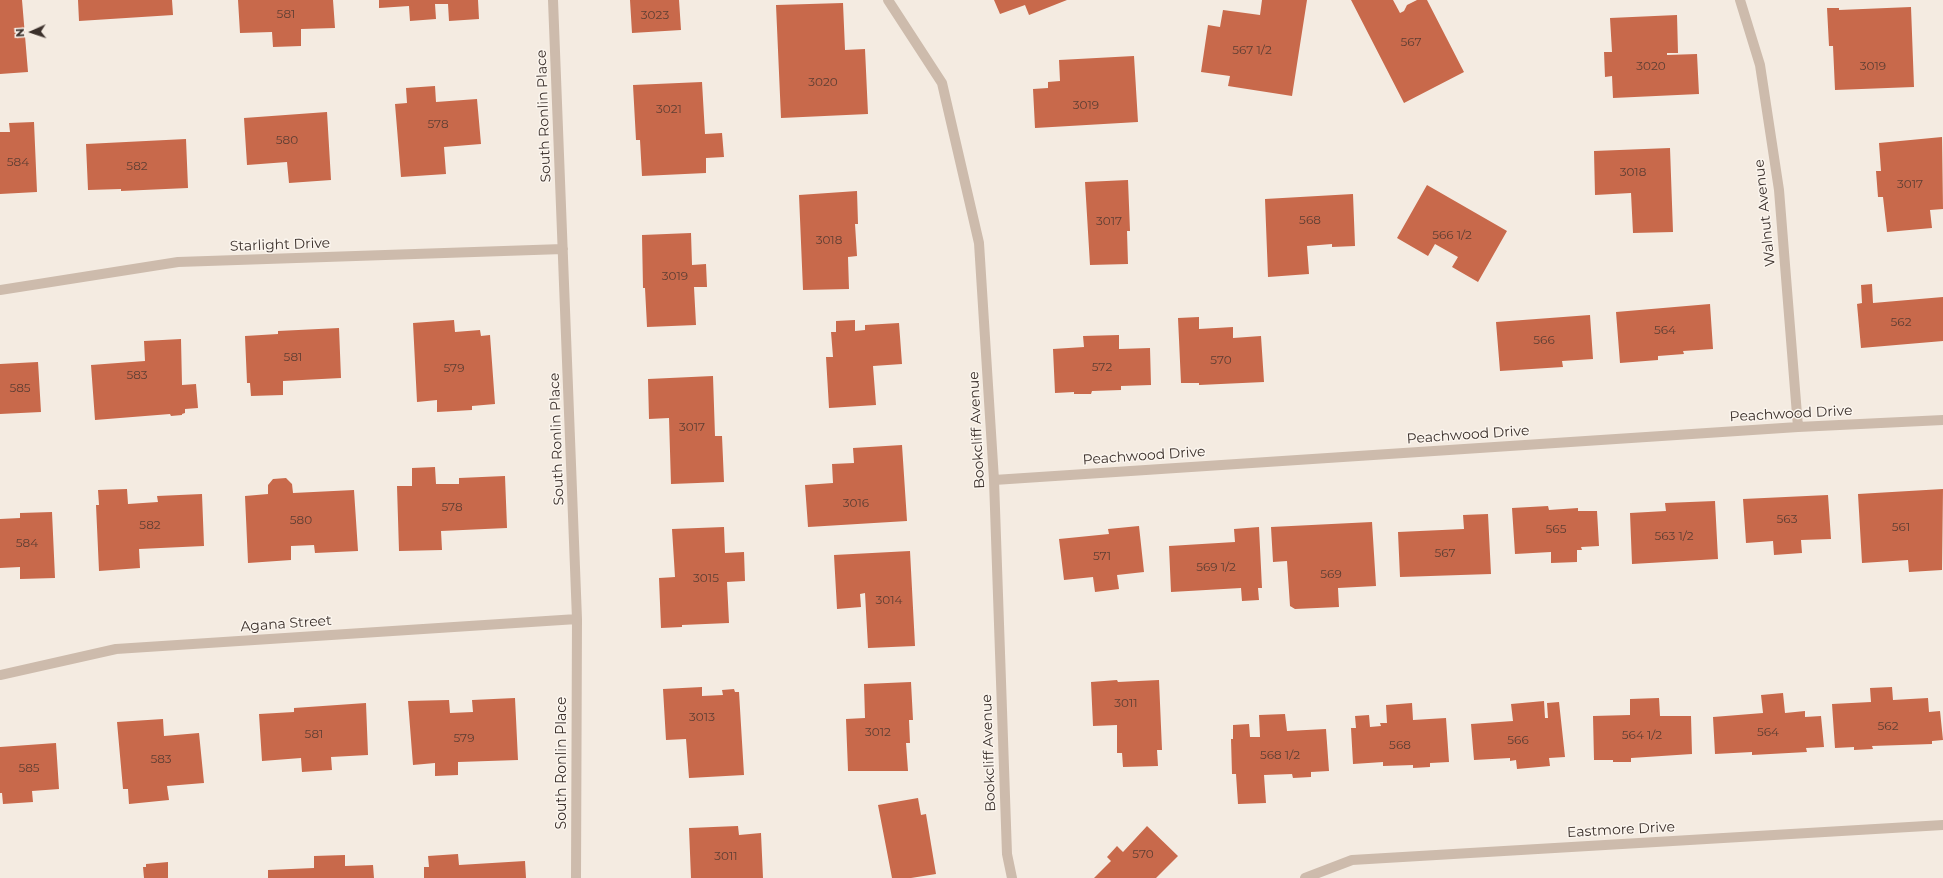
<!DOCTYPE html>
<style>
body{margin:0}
#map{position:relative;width:1943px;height:878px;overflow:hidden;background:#f4ebe1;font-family:Montserrat,sans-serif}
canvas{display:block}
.north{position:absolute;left:12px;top:12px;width:40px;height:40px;-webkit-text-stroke:3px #fbf5ee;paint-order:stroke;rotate:267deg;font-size:11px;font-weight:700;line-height:16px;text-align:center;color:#3b302b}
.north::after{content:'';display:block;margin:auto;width:14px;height:18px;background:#3b302b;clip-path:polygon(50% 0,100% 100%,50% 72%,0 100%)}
</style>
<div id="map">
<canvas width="1943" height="878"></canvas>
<div class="north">N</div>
</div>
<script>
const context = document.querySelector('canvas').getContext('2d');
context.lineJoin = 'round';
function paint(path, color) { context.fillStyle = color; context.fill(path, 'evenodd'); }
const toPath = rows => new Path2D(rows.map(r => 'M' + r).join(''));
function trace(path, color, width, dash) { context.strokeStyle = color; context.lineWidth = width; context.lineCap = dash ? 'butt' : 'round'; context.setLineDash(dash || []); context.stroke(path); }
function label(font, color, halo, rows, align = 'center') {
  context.font = font + ' Montserrat,sans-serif'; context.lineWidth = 3; context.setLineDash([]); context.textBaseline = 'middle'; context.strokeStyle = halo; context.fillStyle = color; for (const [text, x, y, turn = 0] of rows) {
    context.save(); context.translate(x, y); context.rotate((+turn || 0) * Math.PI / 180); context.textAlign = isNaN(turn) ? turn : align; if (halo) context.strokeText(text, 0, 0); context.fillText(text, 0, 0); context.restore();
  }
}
const building = toPath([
 [0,0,22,0,28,72,0,74],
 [78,0,172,0,173,15,79,21],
 [238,0,333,0,335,28,301,29,301,46,273,47,272,32,240,33],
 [379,0,478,0,479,19,449,21,448,4,435,4,436,19,410,21,409,6,379,8],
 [630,0,679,0,681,30,632,33],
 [994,0,1067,0,1029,15,1025,5,1000,14],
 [1262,0,1307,0,1292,96,1228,86,1230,76,1201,72,1208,25,1220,27,1223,10,1260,15],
 [1351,0,1393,0,1400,13,1404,11,1407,5,1417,0,1427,0,1464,72,1404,103],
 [843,3,845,50,865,49,868,114,781,118,776,5],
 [1911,7,1914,87,1835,90,1833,46,1829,46,1827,8,1839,8,1839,10],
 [1677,15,1678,53,1667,53,1667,55,1697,54,1699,94,1613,98,1612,76,1605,77,1604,52,1612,52,1610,18],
 [1134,56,1138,122,1035,128,1033,89,1048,88,1048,82,1060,81,1059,60],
 [702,82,705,134,722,133,724,157,706,158,706,173,642,176,640,140,636,140,633,85],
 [435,86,436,102,477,99,481,144,444,147,446,174,401,177,395,104,407,103,406,88],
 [327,112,331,180,289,183,287,162,247,165,244,118],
 [34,122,37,192,0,194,0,132,10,132,9,123],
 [1942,137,1943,209,1930,210,1932,228,1887,232,1883,197,1878,197,1876,171,1881,171,1879,143],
 [186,139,188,188,121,191,121,189,88,190,86,144],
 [1670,148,1673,232,1633,233,1631,193,1595,195,1594,151],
 [1128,180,1130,231,1127,231,1128,264,1090,265,1085,182],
 [1427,185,1507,231,1478,282,1452,267,1458,257,1435,244,1428,256,1397,238],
 [857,191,858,224,855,224,857,256,848,257,849,289,803,290,799,195],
 [1353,194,1355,246,1332,247,1332,244,1307,246,1309,274,1268,277,1265,199],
 [691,233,692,265,706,264,707,287,694,287,696,325,647,327,645,288,643,288,642,235],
 [1872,284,1873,303,1943,297,1943,341,1861,348,1857,304,1862,303,1861,285],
 [1710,304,1713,349,1683,351,1684,354,1658,356,1658,360,1620,363,1616,312],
 [1590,315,1593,359,1562,361,1563,367,1500,371,1496,322],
 [1199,317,1199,329,1233,327,1233,338,1261,336,1264,382,1199,385,1199,383,1181,383,1178,318],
 [454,320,455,332,480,330,481,336,490,335,495,404,472,406,472,410,437,412,437,400,417,402,413,323],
 [855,320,855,331,865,330,865,325,899,323,902,364,873,366,876,405,829,408,826,357,833,357,831,332,836,332,836,321],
 [339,328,341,378,283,381,283,395,251,396,250,383,247,383,245,336,278,334,278,331],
 [1119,335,1119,349,1150,348,1151,385,1121,386,1121,390,1092,391,1091,394,1074,394,1074,392,1055,393,1053,349,1084,347,1083,336],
 [181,339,182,385,196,384,198,408,185,409,185,413,182,414,182,415,171,416,170,414,95,420,91,365,145,361,144,341],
 [38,362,41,412,0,414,0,364],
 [713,376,715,436,722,436,724,482,671,484,669,418,649,419,648,379],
 [902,445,907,521,808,527,805,485,833,483,832,464,854,463,853,448],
 [435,467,436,484,459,484,459,478,505,476,507,528,441,531,442,550,399,551,397,486,412,486,412,468],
 [286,478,292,484,293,493,354,490,358,551,315,553,314,545,291,546,291,560,248,563,245,496,268,494,268,485,273,479],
 [127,489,128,504,158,502,157,496,202,494,204,546,139,549,140,568,99,571,96,505,99,505,98,490],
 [1943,489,1942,570,1909,572,1908,560,1862,563,1858,494],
 [1828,495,1831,539,1801,540,1802,553,1774,555,1773,541,1746,543,1743,499],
 [1715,501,1718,559,1632,564,1630,513,1666,511,1665,503],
 [1548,506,1549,510,1578,508,1578,511,1597,511,1599,546,1581,547,1582,550,1577,550,1577,562,1551,563,1551,552,1515,554,1512,508],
 [52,512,55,578,20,579,20,567,0,568,0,519,20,518,20,513],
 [1488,514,1491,574,1400,577,1398,532,1464,529,1463,515],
 [1372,522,1376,586,1338,588,1339,607,1295,609,1290,606,1287,561,1273,562,1271,527],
 [1139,526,1144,572,1117,575,1119,589,1095,592,1093,577,1064,580,1059,539,1109,534,1108,529],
 [724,527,725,553,744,552,745,581,727,582,729,623,682,625,682,627,661,628,659,578,675,577,672,529],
 [1259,527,1262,588,1258,588,1259,600,1242,601,1241,588,1171,592,1169,546,1235,542,1234,529],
 [910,551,915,646,868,648,865,593,860,594,861,607,837,609,834,555],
 [1117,680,1118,682,1159,680,1162,750,1157,750,1158,766,1123,767,1122,753,1117,753,1117,725,1093,726,1091,682],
 [911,682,913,720,909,720,910,743,906,743,908,771,848,771,846,719,865,718,864,684],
 [702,687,702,696,723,695,722,690,734,689,735,692,739,692,744,775,689,778,686,739,666,740,663,689],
 [1892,687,1893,700,1928,698,1929,712,1940,711,1943,740,1932,741,1932,744,1872,746,1873,749,1854,750,1854,747,1835,748,1832,704,1871,702,1870,688],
 [1783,693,1785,713,1805,711,1805,717,1821,716,1824,747,1806,748,1807,752,1752,755,1752,752,1715,754,1713,717,1763,713,1761,695],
 [515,698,518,760,458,762,458,775,435,776,435,763,413,765,408,701,449,700,450,713,473,712,472,700],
 [1659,698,1660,716,1691,716,1692,754,1631,758,1631,762,1613,762,1613,760,1594,760,1593,716,1630,715,1630,699],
 [1544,701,1545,718,1548,718,1547,703,1559,702,1565,757,1549,758,1550,766,1517,769,1516,760,1510,761,1510,758,1474,760,1471,724,1513,721,1511,704],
 [366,703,368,755,331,757,332,770,302,772,301,758,262,761,259,714,294,712,294,708],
 [1412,703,1413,720,1446,718,1449,762,1430,763,1430,767,1413,768,1413,765,1383,766,1383,762,1353,764,1351,728,1356,728,1355,716,1369,715,1370,727,1381,726,1380,723,1387,723,1386,705],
 [1285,714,1287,731,1326,729,1329,771,1311,772,1311,777,1293,778,1292,774,1264,775,1266,803,1238,804,1236,774,1232,774,1231,739,1233,739,1233,725,1249,724,1250,737,1260,737,1259,715],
 [163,719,164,736,199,733,204,783,167,786,169,800,129,804,128,789,123,789,117,722],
 [56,743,59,789,32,791,33,802,3,804,2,793,0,793,0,747],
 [918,798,921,815,926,814,936,874,911,878,892,878,878,805],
 [738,826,739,835,761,833,763,878,691,878,689,828],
 [1147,826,1178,856,1156,878,1094,878,1111,861,1107,857,1117,846,1123,852],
 [458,854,459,865,525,861,526,878,424,878,424,867,429,867,428,856],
 [345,855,345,866,373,865,374,878,268,878,268,870,314,868,314,856],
 [168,862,168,878,144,878,143,867,146,867,146,864]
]);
const minor = toPath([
 [553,0,577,619,576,878],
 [888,0,942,83,979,243,994,480,1007,854,1012,878],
 [1740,0,1760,65,1779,190,1798,427],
 [0,290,178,262,563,249],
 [994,480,1798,427,1943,420],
 [0,675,116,649,577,619],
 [1305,878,1352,860,1943,825]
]);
const numberNames = [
 ["581",286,14],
 ["3023",655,15],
 ["567",1411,42],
 ["567 1/2",1252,50],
 ["3020",1651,66],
 ["3019",1873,66],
 ["3020",823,82],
 ["3019",1086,105],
 ["3021",669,109],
 ["578",438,124],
 ["580",287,140],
 ["584",18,162],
 ["582",137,166],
 ["3018",1633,172],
 ["3017",1910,184],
 ["568",1310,220],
 ["3017",1109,221],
 ["566 1/2",1452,235],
 ["3018",829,240],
 ["3019",675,276],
 ["562",1901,322],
 ["564",1665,330],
 ["566",1544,340],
 ["581",293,357],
 ["570",1221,360],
 ["572",1102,367],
 ["579",454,368],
 ["583",137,375],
 ["585",20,388],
 ["3017",692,427],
 ["3016",856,503],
 ["578",452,507],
 ["563",1787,519],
 ["580",301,520],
 ["582",150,525],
 ["561",1901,527],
 ["565",1556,529],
 ["563 1/2",1674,536],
 ["584",27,543],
 ["567",1445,553],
 ["571",1102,556],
 ["569 1/2",1216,567],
 ["569",1331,574],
 ["3015",706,578],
 ["3014",889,600],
 ["3011",1126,703],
 ["3013",702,717],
 ["562",1888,726],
 ["3012",878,732],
 ["564",1768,732],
 ["581",314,734],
 ["564 1/2",1642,735],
 ["579",464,738],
 ["566",1518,740],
 ["568",1400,745],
 ["568 1/2",1280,755],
 ["583",161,759],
 ["585",29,768],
 ["570",1143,854],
 ["3011",726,856]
];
const streetNames = [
 ["South Ronlin Place",544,116,-92],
 ["Walnut Avenue",1765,213,-96],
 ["Starlight Drive",280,245,-2],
 ["Peachwood Drive",1791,414,-3],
 ["Bookcliff Avenue",977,430,-93],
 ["Peachwood Drive",1468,435,-4],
 ["South Ronlin Place",557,439,-92],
 ["Peachwood Drive",1144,456,-4],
 ["Agana Street",286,624,-4],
 ["Bookcliff Avenue",989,753,-92],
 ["South Ronlin Place",562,763,-90],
 ["Eastmore Drive",1621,830,-3]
];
paint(building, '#c8694b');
trace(minor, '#cdbbac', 10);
label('12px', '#5e3e33', null, numberNames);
label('14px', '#3b302b', '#fbf5ee', streetNames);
</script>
